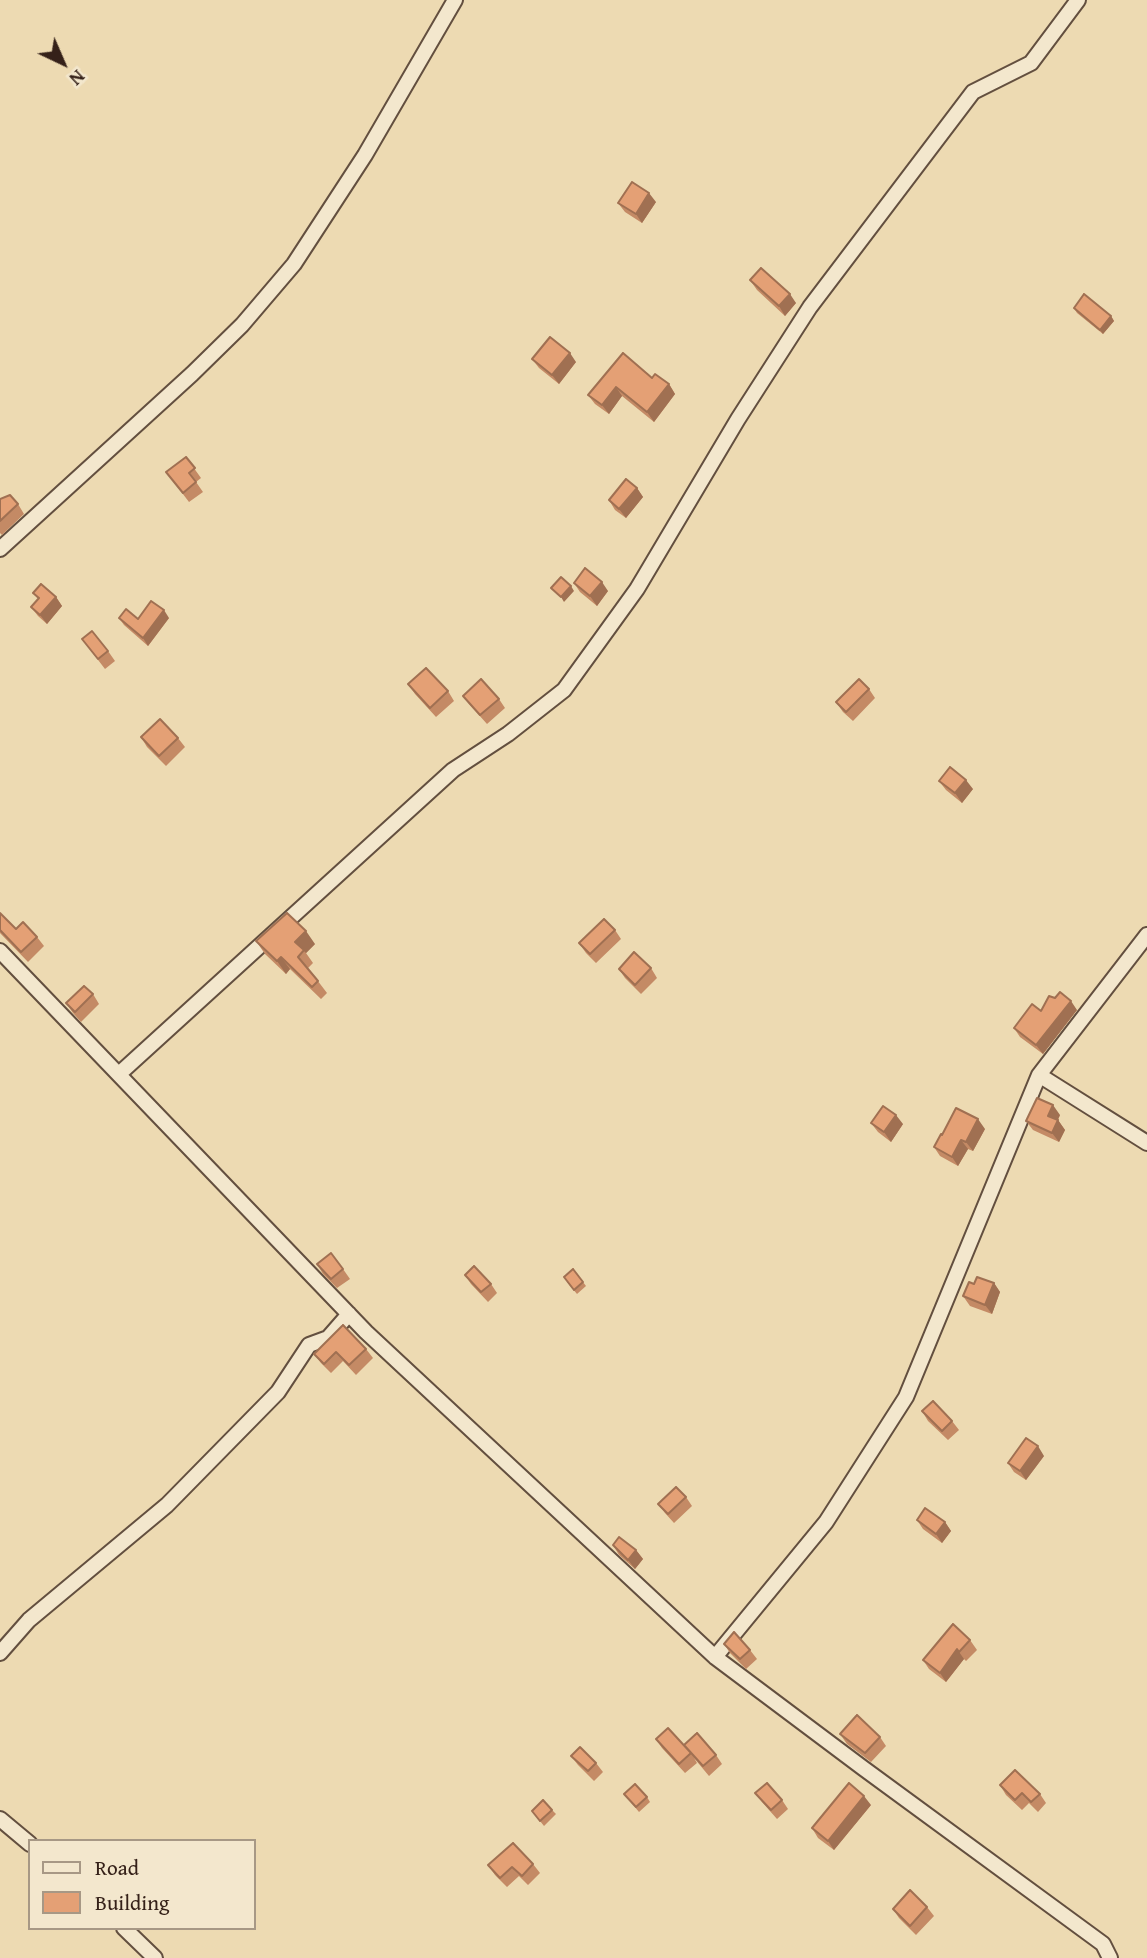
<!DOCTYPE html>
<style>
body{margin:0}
#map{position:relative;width:1147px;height:1958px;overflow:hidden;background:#eddab2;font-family:"Gentium Book Plus",serif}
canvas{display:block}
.legend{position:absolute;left:28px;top:1839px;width:228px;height:91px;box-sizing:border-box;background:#f3e7cd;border:2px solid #a79885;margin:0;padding:9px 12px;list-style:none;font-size:21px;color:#352119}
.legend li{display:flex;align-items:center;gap:14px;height:35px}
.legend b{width:35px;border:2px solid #a79885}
.north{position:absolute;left:28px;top:28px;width:70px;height:70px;-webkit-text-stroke:5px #f3e7cd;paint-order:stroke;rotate:136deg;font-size:19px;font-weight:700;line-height:28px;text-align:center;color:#352119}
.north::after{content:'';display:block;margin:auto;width:24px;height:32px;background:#352119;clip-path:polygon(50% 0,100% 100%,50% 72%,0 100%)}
</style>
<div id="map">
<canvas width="1147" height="1958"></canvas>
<ul class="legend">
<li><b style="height:9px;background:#f3e7cd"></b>Road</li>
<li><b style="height:19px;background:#e4a075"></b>Building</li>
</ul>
<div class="north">N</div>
</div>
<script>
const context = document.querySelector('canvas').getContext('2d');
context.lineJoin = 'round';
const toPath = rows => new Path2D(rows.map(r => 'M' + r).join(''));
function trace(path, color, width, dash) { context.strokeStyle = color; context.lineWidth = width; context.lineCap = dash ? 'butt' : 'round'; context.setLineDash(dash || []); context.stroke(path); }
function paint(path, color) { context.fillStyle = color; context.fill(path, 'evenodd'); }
const street = toPath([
 [0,549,192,374,242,325,294,264,365,155,455,0],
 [0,951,366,1332,715,1657,863,1768,1103,1944,1110,1958],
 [119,1074,453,770,508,734,564,690,637,589,738,419,810,307,973,92,1031,63,1078,0],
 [1039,1075,1147,1143],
 [0,1653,29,1620,167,1505,278,1392,309,1345,328,1338,349,1314],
 [715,1657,826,1522,906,1397,1039,1075,1147,935],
 [0,1819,30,1844],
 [124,1928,155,1958]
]);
const wall = toPath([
 [656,202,642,223,625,212,618,203],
 [750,280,796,303,785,316,757,290],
 [1074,308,1111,316,1114,321,1103,334,1077,313],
 [532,359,576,362,559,384,539,368],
 [652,378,669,384,675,394,654,422,622,396,609,414,595,404,588,395],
 [186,457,201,478,196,482,203,492,189,502,173,481],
 [637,488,643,497,626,518,615,510,609,500],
 [0,499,18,504,24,514,2,535,0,533],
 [574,583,608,591,597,606,580,592],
 [33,593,56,597,62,606,47,624,38,616,31,607,38,599],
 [119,618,138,619,169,618,148,646,124,625],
 [82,639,108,651,115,661,105,669],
 [408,684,448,691,454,701,436,717,415,694],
 [869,689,875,698,853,721,843,712,836,702],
 [463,696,499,699,505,708,487,724,470,705],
 [141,737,178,738,185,747,166,766,147,747],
 [939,781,973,789,962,803,946,790],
 [0,913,16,929,37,937,44,946,28,962,0,933],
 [615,930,621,939,596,963,586,953,579,943],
 [256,941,315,944,306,953,313,963,308,968,327,993,321,999,290,969,286,974,265,954],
 [651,968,657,978,641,994,625,978,619,969],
 [93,994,99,1004,81,1022,73,1013,66,1003],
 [1077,1010,1043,1054,1020,1037,1014,1028,1041,1011],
 [1060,1115,1058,1120,1065,1130,1059,1142,1033,1130,1026,1121],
 [871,1123,903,1124,891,1142,878,1132],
 [985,1129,973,1151,968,1149,958,1166,940,1156,934,1147,942,1135],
 [317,1264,343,1269,350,1279,337,1288,323,1274],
 [465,1275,491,1284,497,1293,488,1302,471,1284],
 [567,1282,583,1282,586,1286,577,1294],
 [994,1283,1000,1292,992,1314,970,1306,963,1296,974,1284],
 [366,1349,373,1358,356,1375,343,1361,331,1373,321,1363,314,1354],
 [922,1411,952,1421,959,1430,948,1440,928,1421],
 [1044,1456,1026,1480,1014,1472,1008,1463],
 [686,1497,692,1506,674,1523,665,1513,658,1504],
 [917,1520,945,1522,951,1531,942,1543,923,1529],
 [613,1545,636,1550,643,1559,635,1569,619,1555],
 [970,1640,977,1650,966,1661,964,1659,946,1682,929,1669,923,1660],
 [724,1644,750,1650,757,1659,746,1669,730,1653],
 [840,1734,880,1737,886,1746,871,1762,847,1744],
 [656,1739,687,1750,716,1755,722,1764,709,1776,694,1758,697,1763,685,1773,662,1748],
 [571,1756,596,1763,603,1772,594,1781,578,1765],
 [1000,1785,1040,1794,1046,1803,1038,1812,1029,1803,1022,1810,1006,1795],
 [755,1793,782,1800,788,1809,777,1819,762,1802],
 [624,1794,647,1797,650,1802,639,1812],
 [871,1805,834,1850,818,1838,812,1828],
 [552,1810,556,1814,544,1826,532,1811],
 [533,1864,540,1873,528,1885,519,1876,507,1887,495,1875,488,1865],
 [927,1907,934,1916,916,1935,899,1918,893,1909]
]);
const shadedWall = toPath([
 [649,193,656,202,642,223,636,214],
 [790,294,796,303,785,316,779,306],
 [1111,316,1114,321,1103,334,1100,330],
 [570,353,576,362,559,384,552,375],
 [669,384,675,394,654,422,647,412],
 [616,387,622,396,609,414,602,405],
 [637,488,643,497,626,518,619,509],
 [602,582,608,591,597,606,590,596],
 [571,586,574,591,564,602,561,597],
 [56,597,62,606,47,624,40,615],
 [164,610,169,618,148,646,143,638],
 [966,780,973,789,962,803,955,793],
 [306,931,315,944,306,953,295,942],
 [281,957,290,969,286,974,277,961],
 [1071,1001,1077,1010,1043,1054,1036,1045],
 [1053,1105,1060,1115,1055,1125,1048,1116],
 [896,1115,903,1124,891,1142,884,1132],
 [978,1119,985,1129,973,1151,966,1142],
 [1058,1120,1065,1130,1059,1142,1052,1133],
 [961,1140,968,1149,958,1166,952,1157],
 [994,1283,1000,1292,992,1314,985,1305],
 [1038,1446,1044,1456,1026,1480,1020,1471],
 [945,1522,951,1531,942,1543,936,1534],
 [636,1550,643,1559,635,1569,628,1560],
 [957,1649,964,1659,946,1682,940,1673],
 [864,1796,871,1805,834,1850,828,1841]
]);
const building = toPath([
 [632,182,649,193,636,214,618,203,632,182],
 [761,268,790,294,779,306,750,280,761,268],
 [1084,294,1111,316,1100,330,1074,308,1084,294],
 [550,337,570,353,552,375,532,359,550,337],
 [623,353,652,378,655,374,669,384,647,412,616,387,602,405,588,395,623,353],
 [186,457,195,468,189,473,196,482,183,493,166,472,186,457],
 [626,479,637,488,619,509,609,500,626,479],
 [10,495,18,504,0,521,0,499,10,495],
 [585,568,602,582,590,596,574,583,585,568],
 [561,577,571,586,561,597,551,588,561,577],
 [41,584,56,597,40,615,31,607,39,598,33,593,41,584],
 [151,601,164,610,143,638,119,618,126,609,138,619,151,601],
 [92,631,108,651,98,659,82,639,92,631],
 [426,668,448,691,430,708,408,684,426,668],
 [481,679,499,699,480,715,463,696,481,679],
 [859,679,869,689,846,712,836,702,859,679],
 [160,719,178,738,159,756,141,737,160,719],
 [950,767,966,780,955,793,939,781,950,767],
 [0,913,16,929,23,922,37,937,21,952,0,930,0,913],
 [287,913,306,931,295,942,304,950,298,957,318,981,312,987,281,957,277,961,256,941,287,913],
 [604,919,615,930,590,954,579,943,604,919],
 [634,952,651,968,635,985,619,969,634,952],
 [84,986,93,994,75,1012,66,1003,84,986],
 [1060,992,1071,1001,1036,1045,1014,1028,1032,1004,1041,1011,1049,996,1055,998,1060,992],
 [1037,1098,1053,1105,1048,1116,1058,1120,1052,1133,1026,1121,1037,1098],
 [883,1106,896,1115,884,1132,871,1123,883,1106],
 [956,1108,978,1119,966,1142,961,1140,952,1157,934,1147,941,1134,942,1135,956,1108],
 [331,1253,343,1269,331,1279,317,1264,331,1253],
 [474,1266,491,1284,481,1292,465,1275,474,1266],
 [573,1269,583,1282,574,1290,564,1277,573,1269],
 [977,1277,994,1283,985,1305,963,1296,969,1282,974,1284,977,1277],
 [343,1325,366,1349,349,1365,336,1352,324,1364,314,1354,343,1325],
 [933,1401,952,1421,942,1431,922,1411,933,1401],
 [1026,1438,1038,1446,1020,1471,1008,1463,1026,1438],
 [676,1487,686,1497,668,1514,658,1504,676,1487],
 [925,1508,945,1522,936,1534,917,1520,925,1508],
 [619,1537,636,1550,628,1560,613,1545,619,1537],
 [953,1624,970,1640,959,1652,957,1649,940,1673,923,1660,953,1624],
 [734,1632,750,1650,740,1659,724,1644,734,1632],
 [857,1715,880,1737,865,1753,840,1734,857,1715],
 [668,1728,691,1753,679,1764,656,1739,668,1728],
 [697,1733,716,1755,703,1766,684,1745,697,1733],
 [580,1747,596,1763,588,1771,571,1756,580,1747],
 [1015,1770,1040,1794,1031,1802,1022,1793,1015,1800,1000,1785,1015,1770],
 [767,1783,782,1800,771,1810,755,1793,767,1783],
 [849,1783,864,1796,828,1841,812,1828,849,1783],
 [635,1784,647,1797,636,1807,624,1794,635,1784],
 [543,1800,552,1810,540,1821,532,1811,543,1800],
 [513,1843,533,1864,522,1876,512,1867,500,1878,488,1865,513,1843],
 [910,1890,927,1907,910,1926,893,1909,910,1890]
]);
trace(street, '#634f3f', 18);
trace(street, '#f3e7cd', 14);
paint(wall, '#c48a65');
paint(shadedWall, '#a07052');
paint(building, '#e4a075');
trace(building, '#a07052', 2);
</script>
